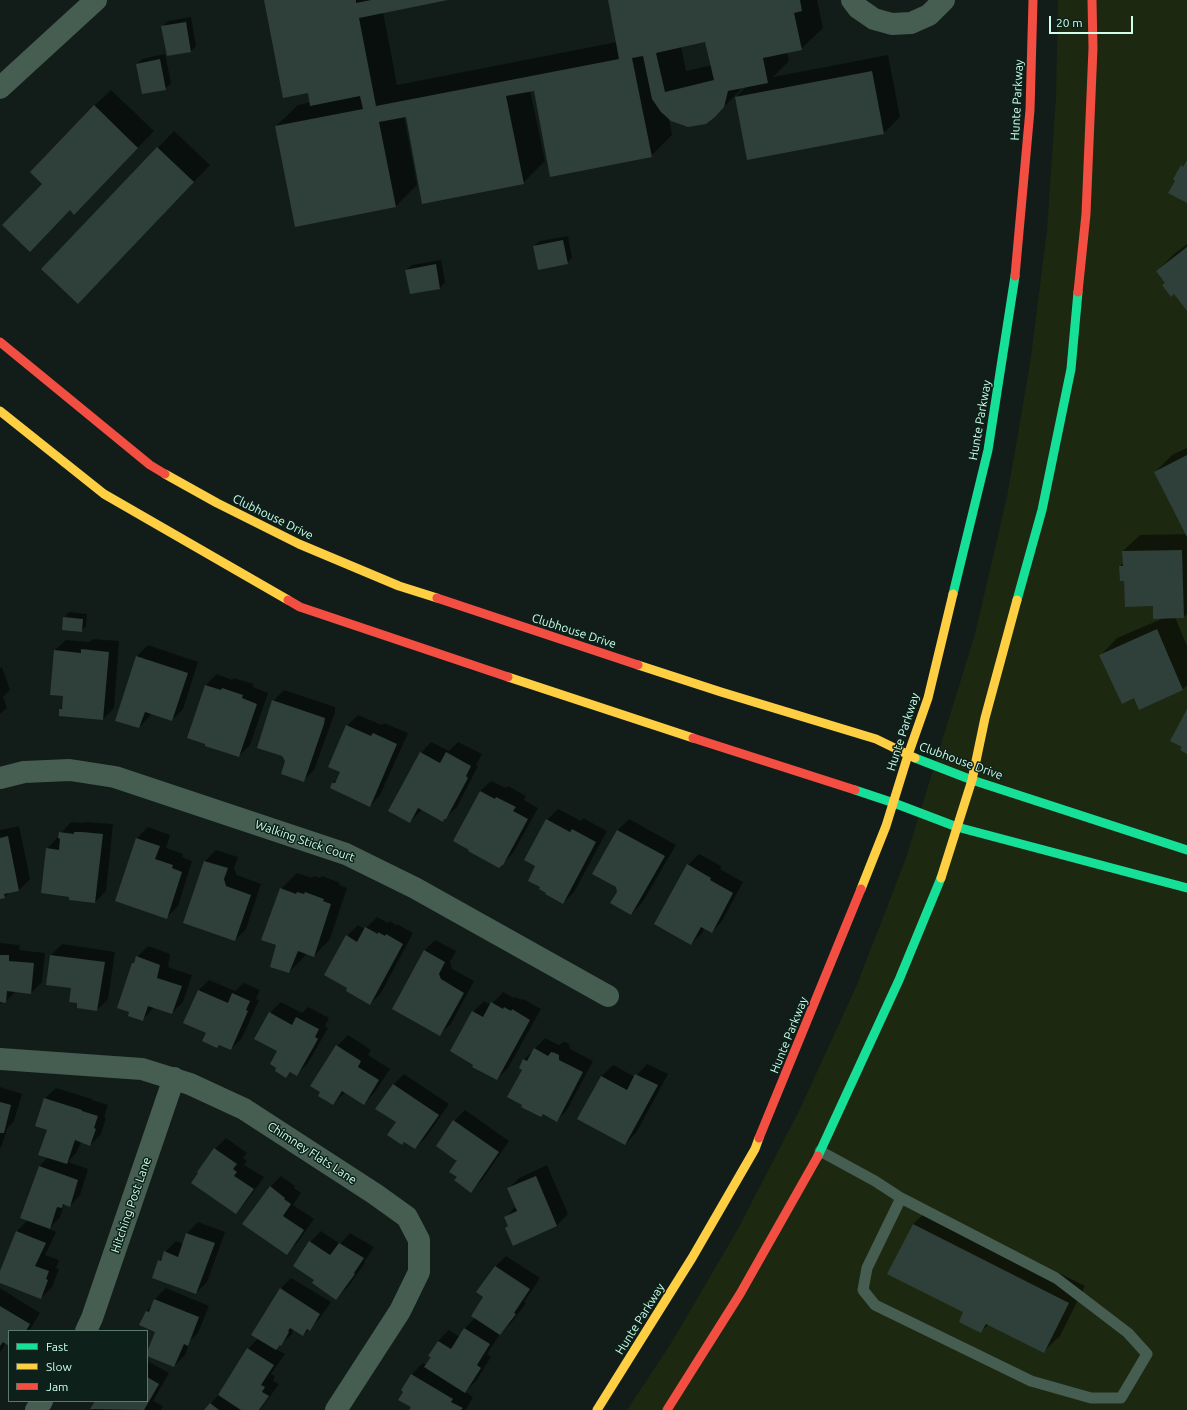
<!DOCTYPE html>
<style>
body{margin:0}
#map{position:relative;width:1187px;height:1410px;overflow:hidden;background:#121d19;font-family:Ubuntu,sans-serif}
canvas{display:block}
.legend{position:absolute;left:8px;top:1330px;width:140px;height:72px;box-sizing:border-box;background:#0d211a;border:1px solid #5a7a6d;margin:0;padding:5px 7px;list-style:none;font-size:12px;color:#cdffea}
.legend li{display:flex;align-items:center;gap:8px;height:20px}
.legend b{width:20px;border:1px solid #5a7a6d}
.scale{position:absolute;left:1049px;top:16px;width:84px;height:18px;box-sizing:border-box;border:2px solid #cdffea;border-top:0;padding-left:5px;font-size:12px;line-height:14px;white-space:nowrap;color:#cdffea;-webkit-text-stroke:3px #0d211a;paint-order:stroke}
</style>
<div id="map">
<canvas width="1187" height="1410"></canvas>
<ul class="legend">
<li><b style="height:5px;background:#16e098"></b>Fast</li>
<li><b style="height:5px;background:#ffcf43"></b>Slow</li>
<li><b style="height:5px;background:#f24e42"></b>Jam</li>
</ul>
<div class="scale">20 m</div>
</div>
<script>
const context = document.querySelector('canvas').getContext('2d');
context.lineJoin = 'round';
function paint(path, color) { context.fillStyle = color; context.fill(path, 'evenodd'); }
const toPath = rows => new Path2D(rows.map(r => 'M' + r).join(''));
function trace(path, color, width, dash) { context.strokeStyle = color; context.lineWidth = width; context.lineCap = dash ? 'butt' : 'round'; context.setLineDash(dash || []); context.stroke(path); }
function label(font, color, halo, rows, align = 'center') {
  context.font = font + ' Ubuntu,sans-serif'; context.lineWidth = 3; context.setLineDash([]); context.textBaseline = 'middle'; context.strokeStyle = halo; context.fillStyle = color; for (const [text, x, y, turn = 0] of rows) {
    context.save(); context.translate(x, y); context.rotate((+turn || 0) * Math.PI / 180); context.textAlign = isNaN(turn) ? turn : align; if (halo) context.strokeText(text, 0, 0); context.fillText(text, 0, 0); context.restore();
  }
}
const green = toPath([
 [1058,0,1187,0,1187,1410,627,1410,670,1345,738,1229,800,1109,856,987,905,861,975,634,1007,497,1030,364,1047,231,1056,97]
]);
const shadow = toPath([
 [265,0,447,0,383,12,397,85,617,42,609,0,817,0,823,28,801,49,787,52,789,61,773,77,888,55,900,117,884,133,736,97,747,86,743,87,715,116,669,118,672,135,651,156,534,89,530,90,545,161,523,183,406,115,404,116,417,185,396,206,296,226,276,126,298,105,311,102,309,91],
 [706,41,712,65,686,71,681,47],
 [191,17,196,46,191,51,168,55,163,26,168,21],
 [165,54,171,83,165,89,137,64,142,59],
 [111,90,154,131,91,197,44,184,94,106],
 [174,131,210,165,94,287,42,269],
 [568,236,572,258,567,263,534,246,540,241],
 [1187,244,1187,310,1157,271,1173,255],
 [441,260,445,282,440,288,406,270,412,265],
 [1187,448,1187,614,1184,617,1175,617,1187,646,1187,685,1182,690,1135,697,1101,655,1117,638,1164,618,1154,605,1125,580,1120,566,1124,563,1123,551,1140,535,1187,534,1155,472,1172,455],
 [69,612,87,614,86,626,81,631,64,618],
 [93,639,119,641,114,708,103,719,60,709,63,706,64,695,55,650,66,640,90,642],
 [148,645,198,662,183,709,172,720,151,713,150,716,139,727,137,656],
 [2,667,10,690,3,697,7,708,0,714,0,668],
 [217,674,232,680,234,678,253,684,253,687,268,693,250,745,239,756,206,685],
 [284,690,335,707,335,712,314,770,303,781,286,761,273,701],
 [358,715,382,725,384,723,408,733,380,795,370,806,333,783,338,778,341,772,347,726],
 [431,742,449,751,458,742,482,754,476,765,478,766,457,807,443,820,422,809,410,822,421,753],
 [491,781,506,788,508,786,526,796,524,800,538,808,513,853,499,867,480,791],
 [558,809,581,821,583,818,607,831,574,892,563,903,547,892,537,866,547,820],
 [629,819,676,845,642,903,631,914,618,892,616,886,594,873,618,830],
 [71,822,84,823,86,822,113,824,106,891,95,902,47,849],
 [19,826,30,879,19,890,10,891,5,897,0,898,0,830],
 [148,827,170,835,166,848,183,854,182,857,192,861,178,906,167,917,137,838],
 [216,850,238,857,234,868,237,875,261,884,246,929,235,940,184,923,205,861],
 [699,854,721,866,720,869,743,882,722,921,712,932,704,928,702,933,691,944,688,865],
 [297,873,312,878,314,876,320,878,322,876,340,883,339,885,347,888,330,939,314,956,306,953,305,956,289,972,278,945,281,889],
 [377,917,388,923,390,921,396,925,397,924,413,933,381,993,370,1004,349,988,347,936,358,925,365,929],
 [435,940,456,951,450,962,452,969,474,981,451,1024,440,1034,424,951],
 [0,943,20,945,19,950,45,953,42,982,31,993,16,991,5,1002,3,1001,0,1004],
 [62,944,115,952,108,999,97,1010,79,1003,72,988,51,955],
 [148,946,170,954,168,967,192,975,183,1002,172,1013,154,1007,143,1020,133,963,137,957],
 [209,980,235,991,244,983,260,990,256,999,259,1000,242,1038,231,1049,207,1032,198,991],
 [503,992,514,998,516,997,522,1000,523,999,541,1009,508,1068,497,1079,475,1064,451,1051,473,1012,484,1001,491,1005],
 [281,1002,302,1013,308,1007,329,1018,325,1026,328,1028,308,1063,297,1074,292,1071,286,1077,270,1013],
 [348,1035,371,1050,368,1055,390,1069,374,1093,364,1104,345,1092,333,1104,337,1046],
 [545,1038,559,1045,563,1042,566,1042,569,1044,570,1049,593,1061,567,1110,556,1121,523,1069,524,1060],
 [647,1064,668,1074,636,1133,625,1144,579,1119,602,1076,613,1065,635,1077],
 [404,1074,449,1104,426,1137,415,1148,397,1122,393,1085],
 [0,1087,22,1094,14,1121,7,1129,2,1145,0,1148],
 [56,1088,92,1099,92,1100,108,1105,104,1117,106,1118,101,1134,90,1145,81,1142,77,1152,68,1162,88,1169,80,1195,70,1206,64,1204,60,1217,49,1229,56,1232,45,1255,59,1260,56,1268,59,1269,52,1287,41,1298,0,1282,0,1274,17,1231,28,1220,21,1218,40,1166,48,1157,48,1130,45,1098],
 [465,1110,509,1141,482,1180,471,1191,458,1177,459,1159,437,1146,454,1121],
 [226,1138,247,1153,243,1158,247,1161,244,1165,264,1177,246,1202,235,1213,215,1149],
 [547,1165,568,1214,557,1225,513,1244,509,1225,506,1217,516,1206,508,1189,519,1178],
 [281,1176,295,1186,294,1188,301,1193,293,1205,314,1219,297,1243,286,1254,270,1187],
 [930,1208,1085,1286,1060,1336,1043,1352,989,1324,981,1332,965,1312,889,1273,913,1224],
 [198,1222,225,1232,207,1282,196,1293,159,1261,164,1256,165,1252,176,1241,183,1244,187,1233],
 [321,1231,340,1244,350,1233,374,1247,364,1262,365,1263,347,1288,336,1298,315,1280,310,1242],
 [506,1256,540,1278,524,1302,526,1303,511,1323,500,1334,487,1354,491,1357,476,1381,465,1392,473,1397,466,1409,464,1410,410,1410,412,1407,405,1391,402,1390,412,1374,423,1363,427,1366,432,1357,438,1341,449,1330,460,1337,465,1328,475,1318,495,1267],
 [291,1278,331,1302,320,1318,310,1329,303,1335,294,1329,292,1334,276,1349,285,1354,271,1374,275,1376,273,1381,279,1384,260,1410,205,1410,220,1393,248,1349,258,1338,280,1289],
 [0,1288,40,1313,29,1331,9,1331,9,1345,6,1343,0,1352],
 [166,1288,209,1306,198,1333,190,1341,185,1355,174,1366,147,1355,157,1331,141,1325,147,1311,152,1305,155,1299],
 [147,1361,169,1373,153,1401,163,1406,161,1410,94,1410,91,1409,96,1401,147,1401]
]);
const building = toPath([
 [264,0,356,0,356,3,371,0,448,0,359,18,376,106,619,59,608,0,800,0,802,11,794,13,802,50,763,58,768,83,728,91,724,107,715,117,706,124,688,127,671,121,661,112,652,99,643,56,632,58,652,157,550,177,534,91,506,96,524,184,422,204,406,117,379,122,396,207,295,227,275,126,363,109,360,96,310,106,308,93,283,98],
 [705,42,714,80,665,92,656,53],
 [186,22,191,52,167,56,161,26],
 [160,59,166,90,142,94,136,64],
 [872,71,884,134,747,160,735,97],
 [94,105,138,148,74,215,70,210,30,252,2,225,42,184,30,172],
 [157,147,194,182,78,304,41,269],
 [1187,160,1187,203,1168,193,1175,181,1173,179,1181,165,1183,167],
 [563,240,568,264,538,270,533,246],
 [1187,247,1187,311,1174,294,1171,297,1162,285,1165,283,1156,271],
 [436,264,440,289,410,294,405,270],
 [1187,455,1187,537,1154,472],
 [1182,550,1184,618,1153,619,1153,606,1125,607,1124,581,1120,581,1119,566,1123,566,1122,551],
 [63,617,83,619,82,632,62,630],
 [1157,629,1183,690,1139,710,1134,698,1122,704,1099,655],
 [81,649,109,652,103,720,59,716,59,709,62,709,63,696,50,695,54,650,81,653],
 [136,656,188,673,172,721,145,712,139,728,115,721],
 [205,685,221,690,222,688,243,695,242,698,257,704,239,757,205,746,205,744,187,738],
 [272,700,325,718,324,724,304,782,281,774,285,761,282,756,257,748],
 [1187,709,1187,754,1180,750,1182,747,1170,741],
 [346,725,371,736,373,733,397,744,370,807,330,788,332,783,335,783,340,772,328,767],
 [420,752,440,763,446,752,471,766,466,776,468,778,446,819,444,819,443,822,418,808,410,823,388,811],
 [480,791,495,799,496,797,516,807,513,811,528,819,503,865,502,865,499,868,468,851,469,850,453,841],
 [546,819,570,832,572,829,596,842,563,904,545,894,546,893,539,889,540,887,528,881,535,866,524,860],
 [617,830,665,856,631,915,610,903,617,892,616,887,592,874],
 [59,832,74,834,74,832,82,832,103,834,95,903,69,900,69,897,41,893,46,848,59,850,60,839,58,838],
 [8,836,19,891,4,894,5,898,0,899,0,838],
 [136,838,160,846,155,859,173,865,172,868,182,872,167,919,115,901],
 [204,861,228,868,224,879,226,886,251,895,235,941,183,923],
 [687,864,711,878,710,880,733,893,712,933,701,927,691,945,654,924],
 [280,888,296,894,297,892,304,894,305,892,324,899,323,901,331,904,314,957,298,951,289,973,270,967,276,945,261,940],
 [365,927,378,934,378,932,385,936,386,934,403,944,370,1005,346,991,347,988,324,975,346,935,357,942],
 [424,950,445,962,439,974,441,979,464,993,440,1036,392,1009],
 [0,955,9,955,9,961,34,963,31,994,7,991,6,1003,0,1002],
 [50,955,105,962,97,1011,77,1008,77,1003,69,1002,71,988,46,985],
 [136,956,160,965,157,978,182,986,172,1014,148,1006,143,1021,128,1016,129,1012,117,1008,132,963,134,963],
 [198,990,228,1003,232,993,250,1001,246,1010,248,1011,231,1050,219,1045,217,1048,202,1041,206,1033,183,1023],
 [491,1002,503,1009,504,1007,511,1011,512,1009,530,1020,497,1080,472,1067,473,1065,450,1051,472,1011,483,1017],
 [269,1012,292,1025,296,1017,319,1029,315,1037,318,1039,297,1076,290,1072,286,1078,275,1071,276,1068,270,1064,277,1051,254,1039],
 [336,1045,361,1061,358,1067,379,1080,364,1105,342,1091,333,1105,318,1096,320,1092,310,1086],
 [534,1048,548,1056,551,1052,555,1053,559,1055,559,1060,583,1072,557,1122,543,1114,541,1117,521,1107,522,1105,507,1097,522,1070,519,1068,523,1059,527,1061],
 [635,1074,658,1085,625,1145,577,1119,601,1076,627,1090],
 [393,1084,439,1115,415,1149,404,1142,402,1145,387,1135,396,1122,375,1109],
 [44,1098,82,1110,82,1111,98,1116,94,1128,96,1129,90,1146,75,1140,67,1164,38,1155,47,1130,35,1126],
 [0,1102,11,1105,4,1133,0,1133],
 [453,1120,499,1152,471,1193,454,1180,457,1177,449,1172,457,1160,455,1160,436,1146],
 [214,1148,237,1164,233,1169,237,1172,234,1176,254,1189,236,1214,191,1183,198,1173,197,1172],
 [39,1166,78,1180,70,1207,63,1204,62,1208,57,1207,50,1229,20,1218],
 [536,1176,557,1226,513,1246,505,1228,508,1226,504,1217,517,1211,507,1188],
 [270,1186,285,1198,284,1199,291,1204,283,1216,304,1230,287,1255,242,1224],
 [913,1224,1069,1303,1044,1353,986,1324,981,1333,959,1322,963,1312,887,1274],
 [16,1231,46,1243,35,1266,49,1271,46,1279,48,1280,41,1299,0,1283,0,1271],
 [186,1233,215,1243,196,1294,152,1278,158,1260,161,1261,164,1251,178,1257],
 [309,1241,330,1255,339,1243,364,1258,354,1273,355,1274,336,1300,312,1283,314,1280,293,1266],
 [495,1266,530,1289,514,1313,516,1314,500,1335,471,1316,483,1297,476,1292],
 [280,1288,320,1314,310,1331,307,1329,303,1336,290,1328,288,1331,289,1332,281,1346,280,1345,276,1350,251,1335],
 [154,1299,199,1317,188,1346,184,1344,174,1367,147,1356,147,1352,155,1332,139,1325,146,1311,149,1312],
 [0,1306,30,1324,26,1331,9,1331,9,1346,3,1342,0,1346],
 [464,1328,490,1344,477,1365,481,1368,465,1393,424,1367,431,1357,428,1356,438,1341,451,1349],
 [247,1348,274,1365,261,1385,265,1387,262,1392,269,1396,259,1410,241,1410,218,1395],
 [411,1374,453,1399,451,1402,463,1408,461,1410,409,1410,411,1407,398,1400,403,1392,401,1390],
 [147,1377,159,1384,144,1410,90,1409,95,1401,147,1401],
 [210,1403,219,1410,204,1410]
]);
const lane = toPath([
 [820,1151,875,1181,901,1198,1056,1278,1128,1333,1147,1354,1121,1398,1091,1398,1031,1381,875,1305,863,1290,867,1268,901,1198]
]);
const street = toPath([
 [852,0,858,8,874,19,892,24,911,23,929,15,944,0],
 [0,88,96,0],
 [0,778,24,772,70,770,115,777,346,854,415,888,608,996],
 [0,1059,142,1069,190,1084,244,1109,375,1194,407,1217,419,1240,419,1272,400,1311,336,1410],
 [86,1331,92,1318,174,1078],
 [36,1410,42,1401]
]);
const fast = toPath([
 [953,594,988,450,1015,276],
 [1017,600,1042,510,1071,369,1078,292],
 [915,758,972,780,1187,850],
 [855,790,894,803,957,827,1187,888],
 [818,1156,899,980,941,878]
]);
const slow = toPath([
 [0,411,104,494,288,600],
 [165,474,217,503,299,544,399,586,437,598],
 [638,665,721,692,876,739,915,758],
 [508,677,693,738],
 [941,878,972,780,985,718,1017,600],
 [861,889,886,826,908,755,928,698,953,594],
 [597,1410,692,1258,755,1149,759,1138]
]);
const jam = toPath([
 [1015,276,1030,110,1033,0],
 [1078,292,1086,214,1093,48,1092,0],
 [0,342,150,465,165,474],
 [437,598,638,665],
 [288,600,300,607,508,677],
 [693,738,855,790],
 [759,1138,861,889],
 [667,1410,740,1294,818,1156]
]);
const streetNames = [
 ["Hunte Parkway",1017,100,-87],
 ["Hunte Parkway",980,420,-80],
 ["Clubhouse Drive",273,517,26],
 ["Clubhouse Drive",574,631,18],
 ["Hunte Parkway",903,732,-72],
 ["Clubhouse Drive",961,761,20],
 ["Walking Stick Court",305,841,19],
 ["Hunte Parkway",789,1035,-68],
 ["Chimney Flats Lane",312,1153,33],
 ["Hitching Post Lane",131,1205,-71],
 ["Hunte Parkway",640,1319,-58]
];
paint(green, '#1d2811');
paint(shadow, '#0007');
paint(building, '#2f3f39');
trace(lane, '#465d52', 11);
trace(street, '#465d52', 22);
trace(fast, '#16e098', 9);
trace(slow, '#ffcf43', 9);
trace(jam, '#f24e42', 9);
label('12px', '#cdffea', '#0d211a', streetNames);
</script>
